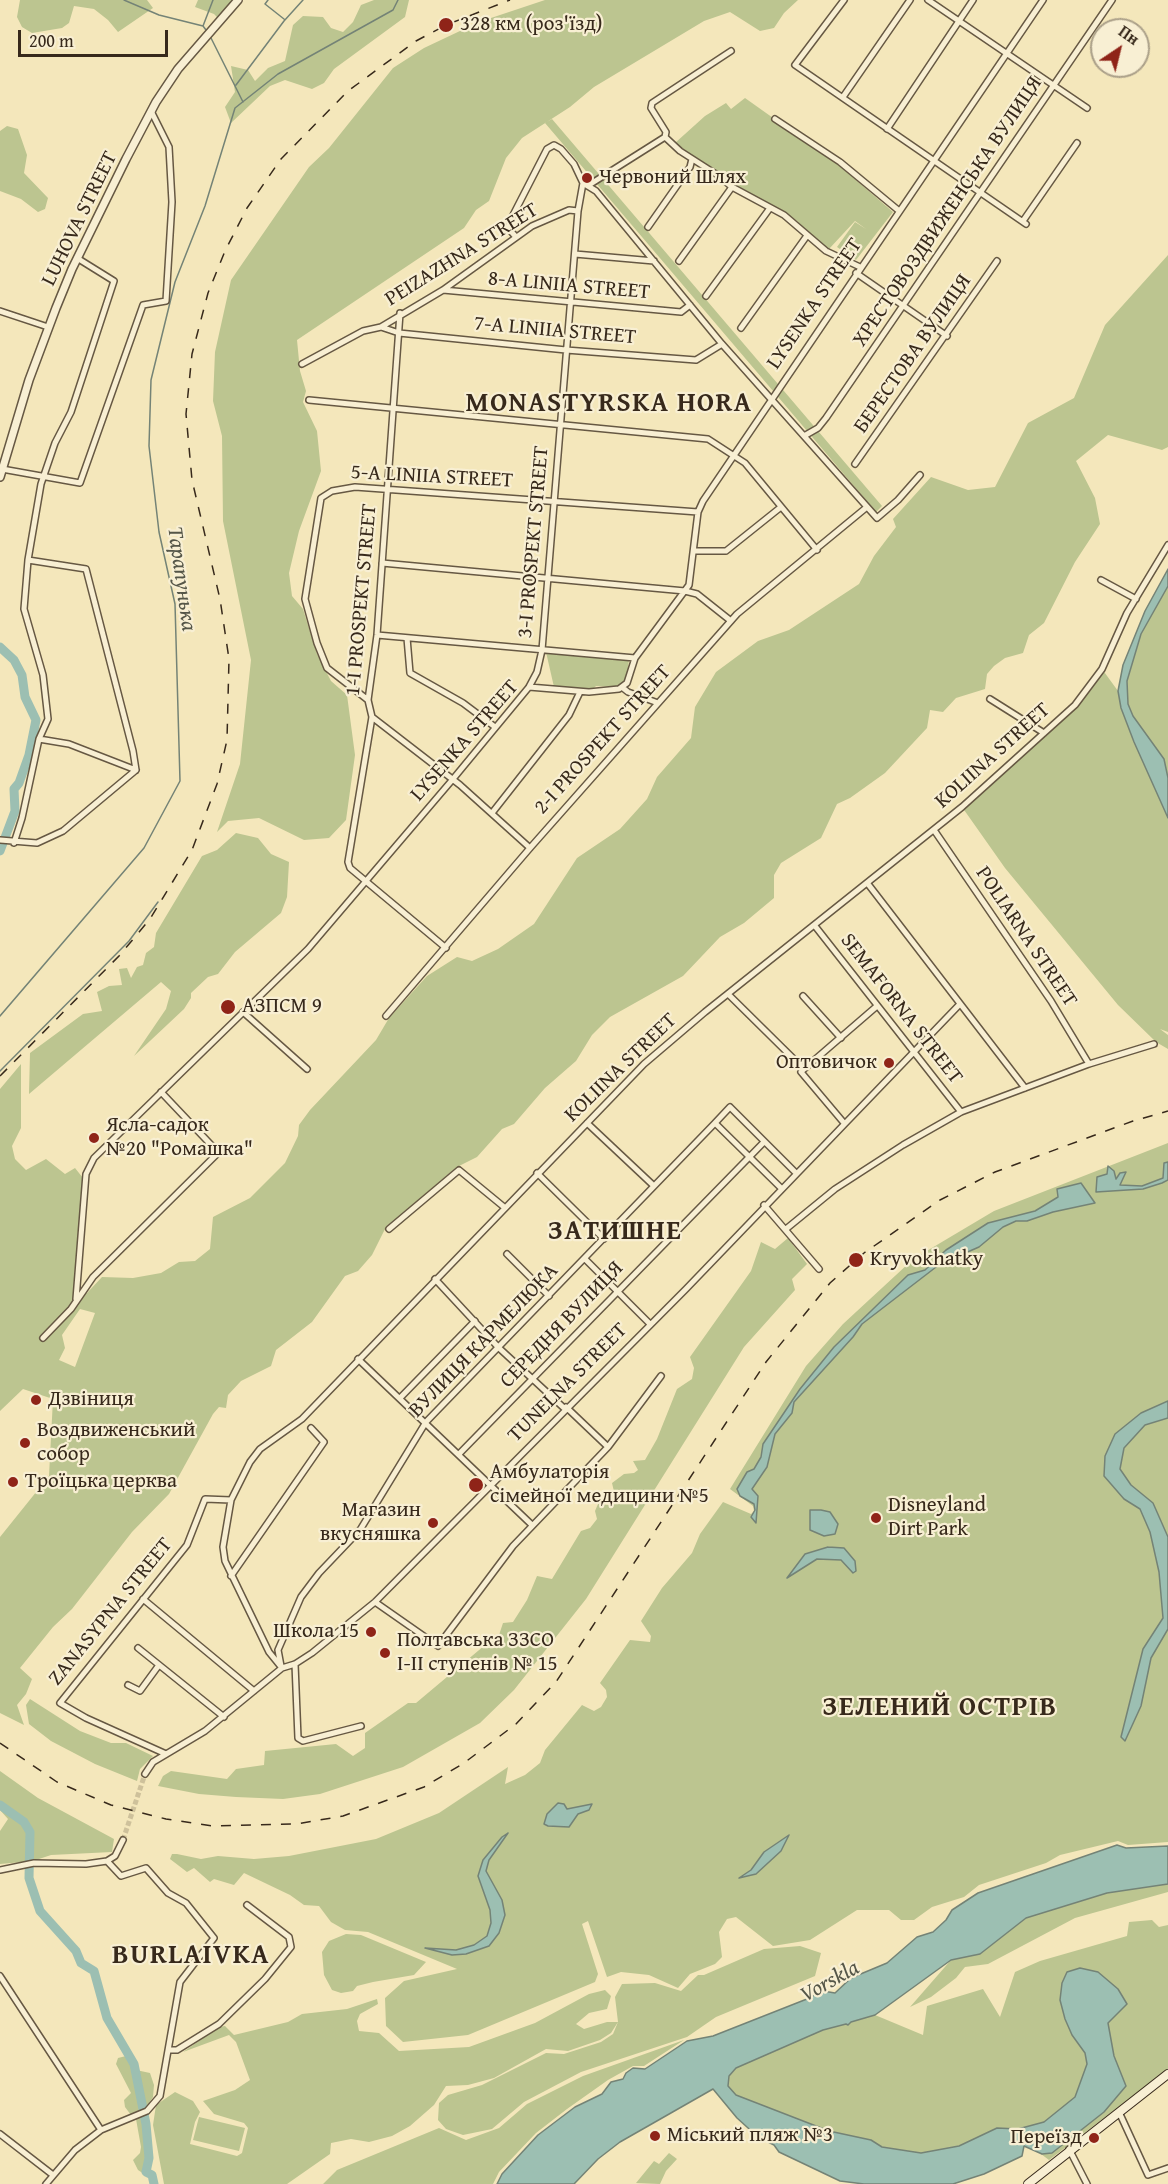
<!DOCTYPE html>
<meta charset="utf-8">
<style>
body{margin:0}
#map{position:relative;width:1168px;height:2184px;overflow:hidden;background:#f4e7bb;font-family:"Gentium Book Plus",serif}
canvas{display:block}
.north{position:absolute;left:1090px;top:18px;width:60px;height:60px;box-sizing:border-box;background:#f8efd3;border:2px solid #aba089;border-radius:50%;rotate:35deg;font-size:16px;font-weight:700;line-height:24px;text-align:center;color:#37291b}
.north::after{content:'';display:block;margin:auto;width:21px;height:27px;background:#8f2418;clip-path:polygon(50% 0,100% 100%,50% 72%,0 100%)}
.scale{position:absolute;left:18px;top:30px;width:150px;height:27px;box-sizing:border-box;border:3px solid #37291b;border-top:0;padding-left:8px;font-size:18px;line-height:21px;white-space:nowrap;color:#37291b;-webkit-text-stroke:4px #f8efd3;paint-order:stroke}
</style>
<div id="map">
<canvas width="1168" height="2184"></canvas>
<div class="north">Пн</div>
<div class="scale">200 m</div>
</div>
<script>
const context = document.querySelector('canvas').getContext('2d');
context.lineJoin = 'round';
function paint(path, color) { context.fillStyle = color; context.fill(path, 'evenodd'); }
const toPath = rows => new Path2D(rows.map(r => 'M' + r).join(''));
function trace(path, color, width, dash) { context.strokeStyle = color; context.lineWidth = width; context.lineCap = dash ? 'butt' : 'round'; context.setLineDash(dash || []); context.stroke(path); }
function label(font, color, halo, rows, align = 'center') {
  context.font = font + ' "Gentium Book Plus",serif'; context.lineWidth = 4.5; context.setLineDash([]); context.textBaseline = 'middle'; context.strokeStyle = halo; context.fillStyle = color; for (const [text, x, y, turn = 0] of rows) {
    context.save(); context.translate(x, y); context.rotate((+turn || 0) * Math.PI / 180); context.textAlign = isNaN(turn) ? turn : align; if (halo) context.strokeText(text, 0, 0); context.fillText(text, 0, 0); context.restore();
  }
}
const green = toPath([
 [20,0,147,0,153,8,118,32,108,20,94,9,74,6,69,23,62,28,32,33,22,27,17,17],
 [198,0,236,0,219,19,214,14,195,7],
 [374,0,409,0,405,17,334,69,324,83,312,89,285,80,270,86,231,123,225,107,235,92,231,66,248,70,255,81,268,68,285,61,293,25,303,16,323,17,331,28,343,32,353,22,361,5],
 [545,0,798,0,784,13,774,28,760,31,730,12,704,21,594,87,570,107,522,138,506,158,489,201,476,210,464,228,297,340,300,371,306,391,303,402,317,431,321,471,299,531,289,573,292,596,303,609,317,654,331,681,347,695,355,755,346,820,329,838,304,840,259,818,228,821,217,832,240,764,251,660,223,521,222,436,213,401,215,352,231,280,309,167,329,148,393,68,424,48,479,22],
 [745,98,835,162,893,212,856,260,837,247,855,222,866,229,855,221,829,249,809,235,797,221,733,185,675,143,705,116,726,103,731,109],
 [552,119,882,506,876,512,545,123],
 [7,126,18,129,27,155,24,173,48,198,45,209,38,212,21,199,0,191,0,131],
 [1168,255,1168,447,1162,450,1108,435,1076,461,1095,498,1100,524,1075,562,1044,623,1029,635,1023,653,1005,658,994,666,987,674,985,689,956,698,943,712,930,710,927,728,885,773,850,798,837,804,821,838,781,863,774,875,774,898,744,923,720,937,683,976,610,1017,592,1035,576,1061,545,1088,514,1124,502,1129,477,1157,457,1167,386,1227,372,1255,358,1271,345,1276,312,1322,276,1350,271,1366,241,1381,228,1395,226,1408,219,1407,213,1414,169,1494,132,1532,72,1609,53,1627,20,1668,32,1679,26,1694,17,1705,24,1725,0,1713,0,1537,49,1476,53,1399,23,1389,0,1411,0,1089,21,1064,21,1128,12,1146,15,1159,26,1170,46,1159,65,1174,75,1168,83,1178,73,1298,87,1293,102,1277,133,1278,161,1273,179,1262,195,1261,210,1249,213,1217,250,1198,285,1163,298,1136,299,1125,310,1110,376,1040,389,1018,427,976,457,957,472,961,498,949,534,924,577,858,620,829,647,799,657,777,691,738,695,707,716,672,758,641,789,630,859,584,874,556,896,527,893,519,931,477,968,490,995,487,1028,423,1074,398,1105,325],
 [80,1309,95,1313,75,1367,59,1360,65,1348,62,1335],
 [1168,586,1168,778,1164,759,1133,716,1128,704,1127,681,1141,634],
 [546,652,629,659,627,679,620,687,596,686,592,690,554,687],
 [1102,669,1118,691,1121,708,1134,742,1168,818,1168,1032,1160,1029,1168,1035,1168,1049,1156,1042,1118,1005,1005,868,962,807,1075,705],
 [236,833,258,838,271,854,289,862,287,897,281,913,235,952,218,974,208,977,191,993,191,998,184,1009,134,1056,166,1009,171,991,161,982,29,1094,30,1053,83,1014,102,1011,97,992,109,986,122,985,119,969,127,968,131,978,137,967,143,965,146,953,154,947,156,933,202,856,217,850],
 [1168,1143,1168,1401,1141,1413,1115,1434,1124,1499,1140,1509,1150,1532,1159,1572,1163,1618,1143,1649,1125,1740,1141,1706,1151,1658,1168,1629,1168,1842,1128,1845,1118,1841,1060,1855,1046,1863,979,1885,964,1897,932,1907,914,1920,901,1920,889,1910,857,1910,810,1940,773,1946,736,1917,727,1919,719,1932,722,1957,715,1964,690,1974,678,1988,649,1975,621,1972,607,1977,588,1921,582,1924,598,1974,595,1982,468,2035,403,2042,386,2026,385,1998,404,1981,457,1969,368,1932,345,1930,331,1922,319,1906,304,1905,290,1895,244,1873,234,1885,214,1879,210,1882,194,1868,187,1872,170,1859,172,1854,177,1854,201,1859,218,1856,254,1859,289,1856,376,1839,439,1813,508,1767,505,1784,525,1775,540,1763,545,1750,582,1705,594,1711,601,1707,607,1697,606,1690,600,1683,630,1640,650,1642,651,1636,641,1621,662,1588,692,1553,700,1534,723,1502,751,1514,754,1511,753,1506,730,1489,806,1366,843,1324,909,1263,921,1265,920,1255,994,1211],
 [788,1238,807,1264,792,1279,795,1290,744,1347,586,1599,514,1690,480,1723,403,1767,320,1794,283,1799,236,1797,199,1794,158,1786,163,1776,171,1771,227,1779,236,1769,264,1765,265,1751,336,1744,353,1756,365,1748,365,1733,408,1703,416,1703,491,1640,498,1638,503,1623,513,1622,527,1600,537,1576,552,1579,581,1531,590,1528,597,1519,595,1511,598,1504,610,1505,616,1500,612,1483,624,1474,634,1473,638,1470,633,1461,645,1460,657,1439,677,1389,692,1379,694,1368,690,1357,751,1271,761,1242,775,1249],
 [1168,1418,1168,1537,1153,1503,1131,1485,1120,1469,1124,1448,1145,1425],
 [30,1699,80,1731,111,1743,126,1743,153,1756,140,1769,137,1781,95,1764,51,1741,29,1724,26,1705],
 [0,1771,38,1798,114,1839,112,1852,51,1855,33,1861,0,1864,0,1831,8,1819,0,1810],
 [1168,1884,1168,1892,1075,1918,988,1964,965,1967,956,1978,931,1997,910,2007,951,1960,980,1954,1026,1918,1107,1893],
 [1152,1920,1159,1927,1168,1925,1168,2069,1049,2160,1033,2148,1125,2086,1114,2056,1108,2023,1072,2035,1085,2053,1087,2065,1075,2097,1055,2115,1044,2122,1018,2129,997,2128,959,2146,922,2153,882,2147,871,2140,829,2131,735,2095,728,2086,729,2076,736,2068,823,2030,875,2015,923,2035,927,2006,983,1989,1000,2017,1015,1972,1040,1961,1127,1936,1129,1922],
 [346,1934,361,1935,426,1962,414,1975,373,1982,357,1986,353,1991,341,1993,332,1990,324,1975,322,1952,329,1941],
 [800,1946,821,1953,815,1976,716,2017,687,2037,581,2072,524,2102,492,2129,463,2135,446,2129,438,2120,439,2103,448,2095,482,2085,546,2053,564,2054,601,2042,613,2034,618,2022,611,2033,600,2040,568,2051,546,2049,494,2078,468,2085,446,2086,434,2105,410,2126,392,2136,369,2142,351,2139,331,2143,330,2154,287,2184,164,2184,153,2125,156,2105,175,2092,193,2101,200,2112,195,2122,190,2144,237,2156,242,2153,248,2128,244,2123,214,2114,203,2101,235,2090,250,2080,236,2042,229,2035,183,2052,219,2027,225,2026,234,2035,288,2022,302,2014,347,2009,377,1999,378,2004,360,2014,357,2021,359,2031,379,2033,399,2051,469,2047,535,2023,589,1994,605,1990,611,1996,607,2009,589,2013,576,2024,584,2029,607,2022,618,2022,615,1997,622,1984,655,1983,681,1991,698,1975,704,1975,764,1949],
 [684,2040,644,2066,633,2066,608,2080,567,2109,536,2133,499,2172,493,2184,323,2184,337,2170,439,2128,466,2140,499,2128,527,2104,583,2076],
 [126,2056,136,2070,150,2073,154,2085,153,2097,145,2109,131,2115,125,2107,124,2100,131,2093,116,2064,118,2058],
 [143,2115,150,2137,151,2156,144,2174,138,2170,133,2160,140,2153,141,2147,136,2119],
 [199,2117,245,2128,239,2151,193,2140],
 [669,2153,677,2159,666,2171,660,2184,636,2183,654,2161,659,2164]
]);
const water = toPath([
 [1168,569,1168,586,1141,634,1127,681,1128,704,1133,716,1164,759,1168,778,1168,818,1134,742,1121,708,1118,691,1123,665,1145,611,1168,569],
 [1168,1162,1168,1180,1162,1183,1143,1189,1096,1192,1097,1177,1107,1174,1108,1166,1114,1171,1116,1179,1120,1173,1126,1172,1120,1185,1142,1186,1163,1178,1164,1163,1168,1162],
 [1081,1183,1095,1203,1053,1212,1027,1221,1016,1221,1003,1227,979,1247,940,1264,862,1324,853,1337,794,1402,792,1413,775,1434,767,1467,752,1489,758,1496,756,1523,751,1517,755,1510,754,1504,740,1496,737,1489,747,1472,754,1469,761,1457,763,1444,800,1389,834,1347,908,1275,925,1270,946,1250,988,1223,1035,1211,1058,1197,1057,1189,1081,1183],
 [1168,1401,1168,1418,1145,1425,1124,1448,1120,1469,1131,1485,1153,1503,1168,1537,1168,1629,1151,1658,1141,1706,1125,1741,1121,1737,1143,1649,1163,1618,1159,1572,1150,1532,1140,1509,1124,1499,1104,1476,1105,1456,1115,1434,1141,1413,1168,1401],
 [821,1510,830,1512,838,1524,835,1534,824,1536,810,1530,810,1510,821,1510],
 [828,1547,844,1548,855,1561,856,1571,853,1573,841,1560,817,1559,787,1578,805,1554,828,1547],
 [558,1803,564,1804,567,1809,592,1804,589,1810,578,1814,569,1827,548,1826,544,1824,547,1814,558,1803],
 [508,1833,489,1860,486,1871,502,1900,505,1915,499,1933,489,1946,466,1954,452,1955,425,1948,456,1950,474,1945,487,1936,491,1923,490,1910,478,1876,483,1860,502,1837,508,1833],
 [789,1835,781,1851,756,1874,739,1878,751,1870,764,1852,789,1835],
 [1117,1845,1126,1848,1168,1846,1168,1884,1107,1893,1026,1918,980,1954,951,1960,875,2015,851,2022,848,2025,846,2024,823,2030,736,2068,729,2076,728,2086,736,2095,829,2131,871,2140,882,2147,921,2153,959,2146,997,2128,1018,2129,1044,2122,1075,2097,1087,2064,1085,2053,1072,2035,1065,2019,1060,2000,1062,1983,1067,1972,1080,1968,1098,1972,1118,1989,1127,2004,1108,2023,1114,2056,1126,2086,1104,2112,1052,2153,1042,2154,1024,2146,1022,2156,984,2174,953,2184,864,2184,840,2181,779,2152,774,2145,758,2137,737,2118,713,2089,620,2142,598,2159,574,2184,497,2184,502,2174,538,2135,575,2107,602,2094,611,2082,623,2079,626,2073,633,2068,645,2069,687,2041,713,2036,812,1997,817,1990,835,1993,851,1978,887,1963,917,1937,933,1932,946,1920,952,1910,978,1893,1117,1845]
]);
const stream = toPath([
 [124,0,159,15,203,26],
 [268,0,265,4,284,19],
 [206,30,203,26,213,0],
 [211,38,243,102],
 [236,85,284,21,303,0],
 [0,1016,144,848,180,781,175,604,159,532,149,446,151,380,175,282,205,206,235,108,278,74,393,10,398,0],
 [0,1071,129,941,158,902]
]);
const river = toPath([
 [0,647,14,660,22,675,25,697,36,720,29,755,19,783,14,789,15,811,0,851],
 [0,1805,24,1822,30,1832,29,1878,40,1911,76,1951,81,1963,94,1971,107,2018,134,2064,146,2124,149,2158,146,2172,152,2175,154,2184]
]);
const minorTunnel = toPath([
 [123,1840,145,1774]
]);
const minor = toPath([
 [844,0,795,65,1026,224],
 [928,0,1087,108],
 [843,97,910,0],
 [775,119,840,162,898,210],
 [887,129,973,0],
 [665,137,680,151,719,176,732,187,784,215,826,251,860,267],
 [583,183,596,191,722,344,877,518,898,500,920,475],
 [589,185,665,137,666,132,651,108,652,103,731,51],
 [1023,221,1077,143],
 [648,227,690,167,692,159],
 [575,254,654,261],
 [679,261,732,187],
 [856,273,947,336],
 [443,290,681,312,690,305],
 [706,296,770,208],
 [0,311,48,327],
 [400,313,377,635,368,700,372,717,348,862,350,868,446,948],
 [381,327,399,333,566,350,696,360,722,344],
 [741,328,806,237],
 [302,364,363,331,381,327,443,290,532,226,569,210,578,211],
 [309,400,708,439,745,463,817,550],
 [804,436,818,428,826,418,1112,0],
 [855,464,997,261],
 [2,469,80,483,143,305,166,301,172,202,169,147,151,111],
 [694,551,726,551,781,507],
 [382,563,685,591,697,594,731,621],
 [1101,580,1136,599],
 [377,635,635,658],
 [407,638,410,673,463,703,495,727],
 [529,687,589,692,619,689,627,683,635,658,689,585,698,512,703,501,1043,0],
 [623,688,628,692,658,703],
 [990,699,1044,733],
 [368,700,327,668,317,643,305,599,321,498,332,491,355,487,698,512],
 [372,717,460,785,530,848],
 [39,739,69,744,136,770],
 [492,813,569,715,580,692],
 [934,830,1051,1001,1089,1064],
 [0,840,37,843,63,831,136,770,133,751,86,569,28,560],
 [14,843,22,818,39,739,48,719,43,675,24,609,28,560,41,484,55,443,71,412,114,281,77,258],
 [868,884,1025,1088],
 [815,926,961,1112],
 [728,994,804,1069,801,1072,844,1123],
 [803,996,841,1038],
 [243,1012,307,1069],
 [386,1016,530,848,737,614,867,507],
 [804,1069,877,1006],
 [587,1123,654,1186],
 [537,1173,604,1239],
 [781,1188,715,1123,730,1107,796,1173],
 [764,1205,819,1269],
 [389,1229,459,1170,504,1207],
 [786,1229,835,1189,903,1145,961,1112,1089,1064,1154,1044],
 [507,1254,549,1296],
 [585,1259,650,1324],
 [435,1279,499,1348,565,1409],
 [76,1299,86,1174,94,1158,308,949,453,779,529,687,537,672,542,650,578,211,583,183,574,164,561,149,554,145,547,149,510,221,508,228,516,237],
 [43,1338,71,1309,93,1277,217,1154,215,1149,161,1092],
 [358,1359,532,1525],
 [400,1398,475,1321],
 [566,1407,608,1447],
 [459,1454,764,1142],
 [231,1576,324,1442,311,1428],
 [143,1599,254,1691],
 [375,1602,438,1646,513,1546,608,1447,661,1376],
 [138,1648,224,1717],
 [295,1664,298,1738,303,1741,361,1726],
 [281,1666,278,1650,301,1597,319,1573,360,1530,426,1422,715,1123],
 [282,1668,269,1652,225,1561,223,1547,231,1500,250,1462,260,1449,302,1419,644,1064,705,1012,962,807,1075,705,1102,669,1127,613,1168,545],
 [128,1685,140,1691,159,1665],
 [166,1754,86,1718,60,1703,187,1545,205,1499,231,1500],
 [145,1774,153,1762,205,1731,282,1668,295,1664,312,1653,375,1602,686,1289,960,1004],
 [0,1870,34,1863,86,1864,107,1861,115,1856,123,1840],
 [0,1976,101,2130,75,2150,46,2184],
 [170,2050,177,2050,219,2024,265,1979,291,1947,289,1937,247,1905],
 [1119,2112,1148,2175,1168,2168],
 [101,2130,147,2111,160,2096,180,1982,214,1938,186,1903,168,1893,146,1868,121,1876,107,1861],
 [0,2134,53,2175],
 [1069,2149,1087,2184]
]);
const tertiary = toPath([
 [0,477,29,380,56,308,72,269,126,159,156,102,178,69,238,0]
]);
const secondary = toPath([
 [1028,2184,1168,2074]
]);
const rail = toPath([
 [0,1076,119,956,150,919,192,850,217,784,227,740,229,659,220,599,192,480,186,414,192,354,208,293,225,251,247,208,281,159,348,91,416,41,446,25,510,0],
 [0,1743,57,1782,111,1805,166,1819,212,1826,296,1824,343,1816,424,1787,464,1763,516,1724,556,1682,766,1362,830,1283,864,1253,940,1200,995,1172,1133,1121,1168,1111]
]);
const markers = [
 [446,25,8,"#8f2418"],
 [587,178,6,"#8f2418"],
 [228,1007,8,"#8f2418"],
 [889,1063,6,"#8f2418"],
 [94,1138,6,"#8f2418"],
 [856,1260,8,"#8f2418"],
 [36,1400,6,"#8f2418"],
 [25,1443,6,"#8f2418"],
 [13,1482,6,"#8f2418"],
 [476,1485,8,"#8f2418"],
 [876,1518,6,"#8f2418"],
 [433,1523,6,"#8f2418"],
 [371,1632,6,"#8f2418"],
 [385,1653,6,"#8f2418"],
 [655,2136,6,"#8f2418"],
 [1094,2138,6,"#8f2418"]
];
const poiNames = [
 ["328 км (роз'їзд)",460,25],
 ["Червоний Шлях",599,178],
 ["АЗПСМ 9",242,1007],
 ["Оптовичок",877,1063,"right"],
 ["Ясла-садок",106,1126],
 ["№20 \"Ромашка\"",106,1150],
 ["Kryvokhatky",870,1260],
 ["Дзвіниця",48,1400],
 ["Воздвиженський",37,1431],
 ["собор",37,1455],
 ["Амбулаторія",490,1473],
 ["сімейної медицини №5",490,1497],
 ["Троїцька церква",25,1482],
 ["Disneyland",888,1506],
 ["Dirt Park",888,1530],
 ["Магазин",421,1511,"right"],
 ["вкусняшка",421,1535,"right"],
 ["Школа 15",359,1632,"right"],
 ["Полтавська ЗЗСО",397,1641],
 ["І-ІІ ступенів № 15",397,1665],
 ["Міський пляж №3",667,2136],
 ["Переїзд",1082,2138,"right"]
];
const streetNames = [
 ["ХРЕСТОВОЗДВИЖЕНСЬКА ВУЛИЦЯ",948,212,-56],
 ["LUHOVA STREET",80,219,-64],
 ["PEIZAZHNA STREET",462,255,-32],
 ["8-A LINIIA STREET",569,286,5],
 ["LYSENKA STREET",815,304,-56],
 ["7-A LINIIA STREET",555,331,5],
 ["БЕРЕСТОВА ВУЛИЦЯ",913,354,-55],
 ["5-A LINIIA STREET",432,477,3],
 ["3-I PROSPEKT STREET",534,542,-85],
 ["1-I PROSPEKT STREET",362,600,-85],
 ["2-I PROSPEKT STREET",603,740,-48],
 ["LYSENKA STREET",465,741,-49],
 ["KOLIINA STREET",993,756,-42],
 ["POLIARNA STREET",1026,937,56],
 ["SEMAFORNA STREET",901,1009,52],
 ["KOLIINA STREET",621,1068,-44],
 ["СЕРЕДНЯ ВУЛИЦЯ",562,1325,-46],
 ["ВУЛИЦЯ КАРМЕЛЮКА",484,1341,-46],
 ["TUNELNA STREET",568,1383,-45],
 ["ZANASYPNA STREET",111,1612,-51]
];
const waterNames = [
 ["Тарапунька",181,579,82],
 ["Vorskla",830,1982,-29]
];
const districtNames = [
 ["MONASTYRSKA HORA",609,404],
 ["ЗАТИШНЕ",615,1232],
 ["ЗЕЛЕНИЙ ОСТРІВ",940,1708],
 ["BURLAIVKA",191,1956]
];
paint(green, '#bcc590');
paint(water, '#9cbfb2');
trace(water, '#748376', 1.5);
trace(stream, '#748376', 1.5);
trace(river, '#9cbfb2', 9);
trace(minorTunnel, '#cec19b', 5, [5, 2.5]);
trace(minor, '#665843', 8);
trace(tertiary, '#665843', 10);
trace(secondary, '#37291b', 10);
trace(minor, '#f8efd3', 5);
trace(tertiary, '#f8efd3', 7);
trace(secondary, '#f8efd3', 8);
trace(rail, '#37291b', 1.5, [10, 10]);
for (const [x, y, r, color] of markers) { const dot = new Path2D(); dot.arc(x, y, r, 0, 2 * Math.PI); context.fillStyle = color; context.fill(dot); trace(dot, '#f8efd3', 2); }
label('21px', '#37291b', '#f8efd3', poiNames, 'left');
label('21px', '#37291b', '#f8efd3', streetNames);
label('italic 22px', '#555648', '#f8efd3', waterNames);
context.letterSpacing = '1.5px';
label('bold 27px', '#37291b', '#f8efd3', districtNames);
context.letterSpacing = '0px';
</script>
